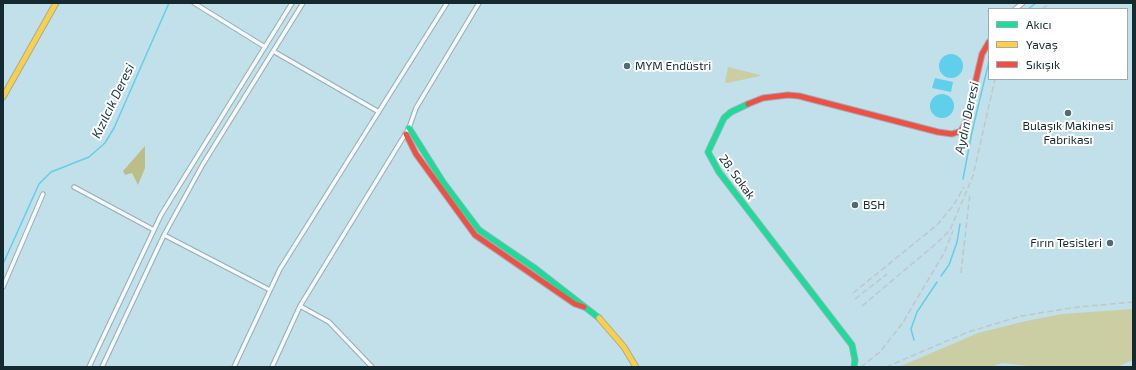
<!DOCTYPE html>
<meta charset="utf-8">
<style>
body{margin:0}
#map{position:relative;width:1136px;height:370px;overflow:hidden;background:#c2e0e9;font-family:"Exo 2",sans-serif}
canvas{display:block}
.frame{position:absolute;inset:0;border:4px solid #152a30;pointer-events:none}
.legend{position:absolute;left:988px;top:8px;width:140px;height:72px;box-sizing:border-box;background:#fff;border:1px solid #a1aaac;margin:0;padding:5px 7px;list-style:none;font-size:12px;color:#152a30}
.legend li{display:flex;align-items:center;gap:8px;height:20px}
.legend b{width:20px;border:1px solid #a1aaac}
</style>
<div id="map">
<canvas width="1136" height="370"></canvas>
<div class="frame"></div>
<ul class="legend">
<li><b style="height:5px;background:#16e098"></b>Akıcı</li>
<li><b style="height:5px;background:#ffcf43"></b>Yavaş</li>
<li><b style="height:5px;background:#f24e42"></b>Sıkışık</li>
</ul>
</div>
<script>
const context = document.querySelector('canvas').getContext('2d');
context.lineJoin = 'round';
function paint(path, color) { context.fillStyle = color; context.fill(path, 'evenodd'); }
const toPath = rows => new Path2D(rows.map(r => 'M' + r).join(''));
function trace(path, color, width, dash) { context.strokeStyle = color; context.lineWidth = width; context.lineCap = dash ? 'butt' : 'round'; context.setLineDash(dash || []); context.stroke(path); }
function label(font, color, halo, rows, align = 'center') {
  context.font = font + ' "Exo 2",sans-serif'; context.lineWidth = 4; context.setLineDash([]); context.textBaseline = 'middle'; context.strokeStyle = halo; context.fillStyle = color; for (const [text, x, y, turn = 0] of rows) {
    context.save(); context.translate(x, y); context.rotate((+turn || 0) * Math.PI / 180); context.textAlign = isNaN(turn) ? turn : align; if (halo) context.strokeText(text, 0, 0); context.fillText(text, 0, 0); context.restore();
  }
}
const green = toPath([
 [728,67,760,75,760,76,727,83,725,82],
 [1133,309,1133,360,1117,367,1038,367,1002,363,991,367,899,367,978,333,1026,321,1062,314]
]);
const forest = toPath([
 [145,146,145,168,138,185,132,173,125,175,123,171]
]);
const water = toPath([
 '939 66a12 12 0 1 1 24 0a12 12 0 1 1-24 0Z',
 [935,78,953,82,951,92,932,88],
 '930 106a12 12 0 1 1 24 0a12 12 0 1 1-24 0Z'
]);
const stream = toPath([
 [1028,9,1036,3],
 [963,179,972,132,989,61],
 [3,264,39,184,51,172,89,157,105,143,114,128,169,3],
 [941,276,949,265,957,242,960,224],
 [914,340,911,329,917,312,937,282]
]);
const street = toPath([
 [194,3,265,47],
 [1015,9,1023,3],
 [273,51,379,112],
 [74,187,154,230],
 [164,235,270,290],
 [3,287,43,194],
 [300,306,329,322,372,367],
 [89,367,161,215,292,3],
 [102,367,164,235,203,164,303,3],
 [234,367,280,269,447,3],
 [272,367,300,306,409,128,416,108,479,3]
]);
const fast = toPath([
 [748,104,731,112,724,118,708,152,719,172,852,345,855,360,854,367],
 [409,128,443,182,479,230,536,269,599,318]
]);
const slow = toPath([
 [3,97,56,3],
 [599,318,624,347,636,367]
]);
const jam = toPath([
 [748,104,763,98,788,95,799,96,938,132,952,134,961,131,966,122,982,54,989,42],
 [406,134,416,154,475,235,575,304,584,307]
]);
const rail = toPath([
 [1042,9,1051,3],
 [961,273,970,193],
 [853,293,937,225,953,206,964,187],
 [855,299,887,274],
 [862,306,938,242,950,230,973,176,995,79],
 [861,367,880,352,902,324,944,253,953,231],
 [886,367,968,332,1021,316,1078,307,1133,302]
]);
const markers = [
 [627,66,4,"#526a71"],
 [1068,113,4,"#526a71"],
 [855,205,4,"#526a71"],
 [1110,243,4,"#526a71"]
];
const poiNames = [
 ["MYM Endüstri",635,66],
 ["Bulaşık Makinesi",1068,126,"center"],
 ["Fabrikası",1068,140,"center"],
 ["BSH",863,205],
 ["Fırın Tesisleri",1102,243,"right"]
];
const streetNames = [
 ["28. Sokak",737,177,54]
];
const waterNames = [
 ["Kızılcık Deresi",113,101,-64],
 ["Aydın Deresi",967,118,-78]
];
paint(green, '#cacea2');
paint(forest, '#bbbe86');
paint(water, '#60cfeb');
trace(stream, '#60cfeb', 1.5);
trace(street, '#96adb4', 5.5);
trace(fast, '#96adb4', 7);
trace(slow, '#96adb4', 7);
trace(jam, '#96adb4', 7);
trace(street, '#f6fafc', 3.5);
trace(fast, '#16e098', 5);
trace(slow, '#ffcf43', 5);
trace(jam, '#f24e42', 5);
trace(rail, '#bfc7ca', 1.5, [6, 3]);
for (const [x, y, r, color] of markers) { const dot = new Path2D(); dot.arc(x, y, r, 0, 2 * Math.PI); context.fillStyle = color; context.fill(dot); trace(dot, '#fff', 1.5); }
label('12px', '#152a30', '#fff', poiNames, 'left');
label('12px', '#152a30', '#fff', streetNames);
label('italic 13px', '#213e46', '#fff', waterNames);
</script>
